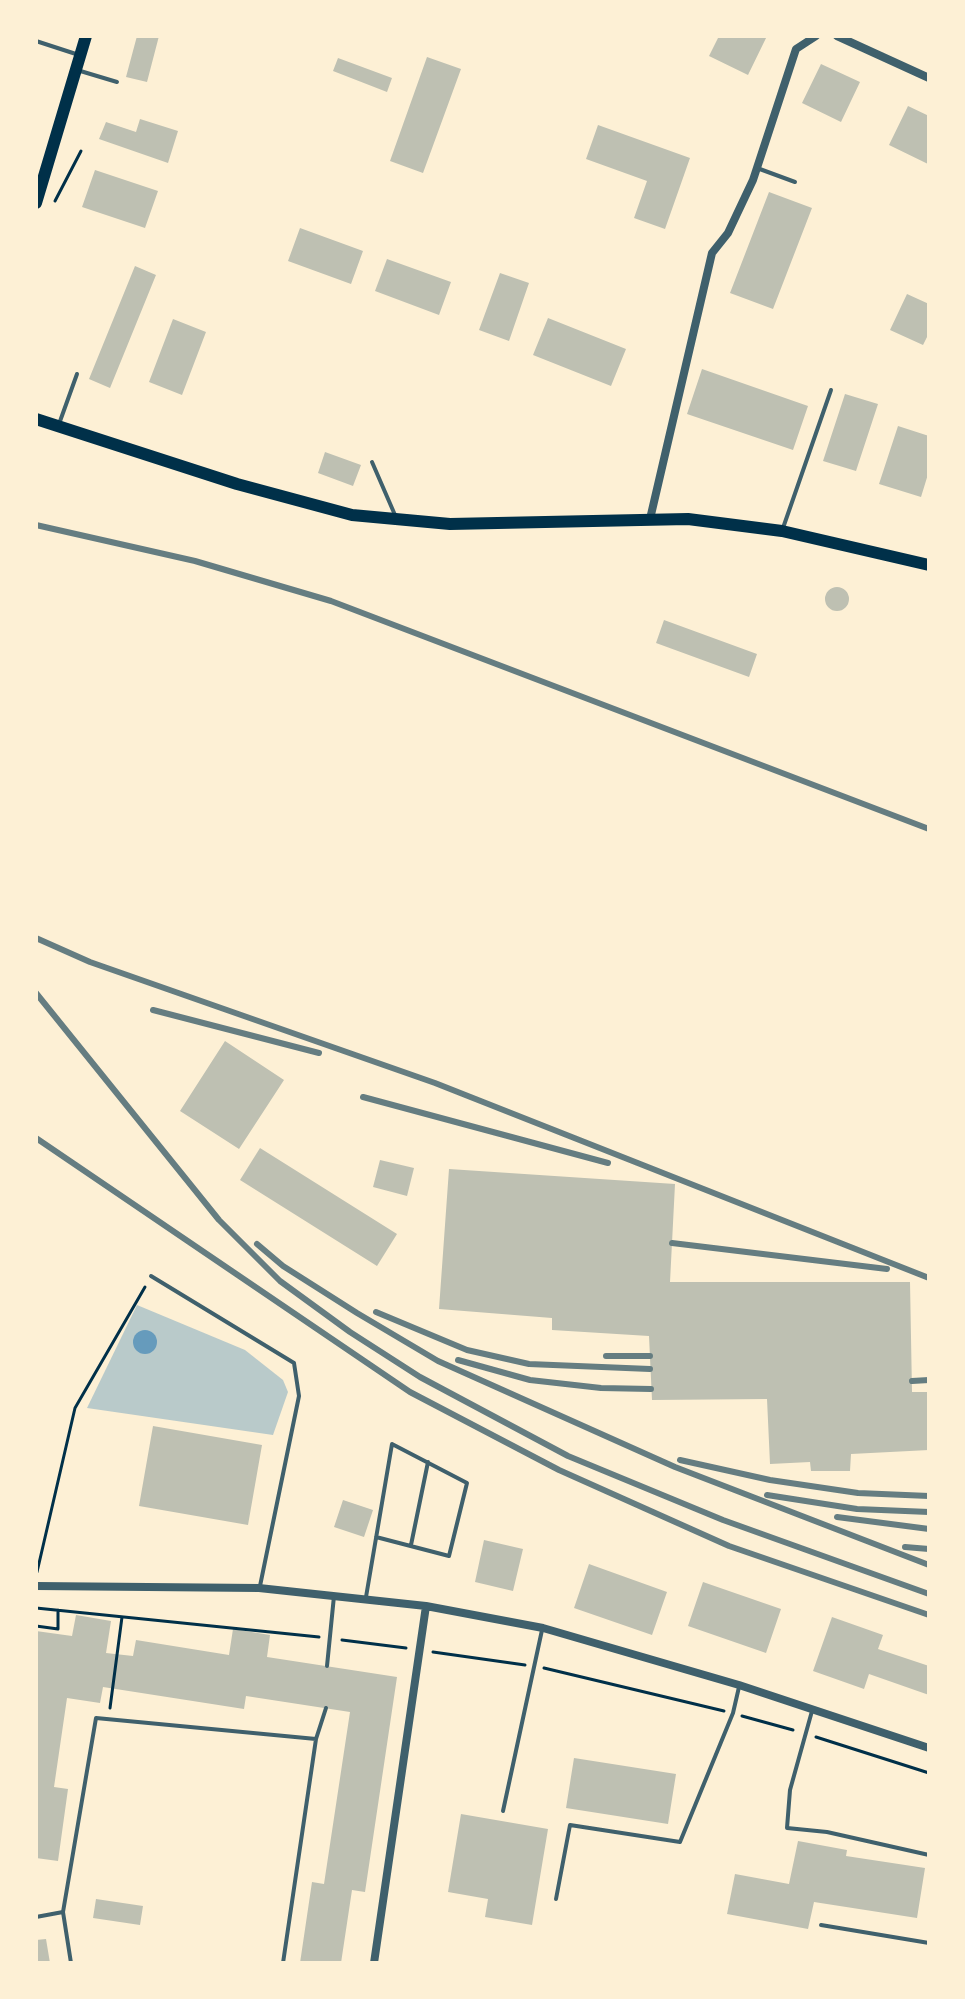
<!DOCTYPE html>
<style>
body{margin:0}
#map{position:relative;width:965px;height:1999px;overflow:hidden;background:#fdf0d5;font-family:"Roboto Condensed",sans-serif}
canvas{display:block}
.frame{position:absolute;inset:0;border:38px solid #fdf0d5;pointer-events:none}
</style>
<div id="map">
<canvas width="965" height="1999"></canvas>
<div class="frame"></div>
</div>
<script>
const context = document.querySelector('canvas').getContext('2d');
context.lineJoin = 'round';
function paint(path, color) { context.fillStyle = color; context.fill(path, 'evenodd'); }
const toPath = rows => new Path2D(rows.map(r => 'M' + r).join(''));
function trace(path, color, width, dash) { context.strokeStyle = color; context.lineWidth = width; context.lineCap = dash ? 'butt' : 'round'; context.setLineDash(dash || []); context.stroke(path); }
const green = toPath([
 [137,1305,245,1350,283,1380,288,1392,273,1435,87,1408]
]);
const water = toPath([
 '133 1342a12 12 0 1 1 24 0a12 12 0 1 1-24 0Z'
]);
const building = toPath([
 [137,36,159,36,147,82,126,77],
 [719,36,767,36,748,75,709,56],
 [427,57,461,69,423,173,390,161],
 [338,58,392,78,387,92,333,71],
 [821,64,860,82,841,122,802,103],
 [908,106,929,116,928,164,889,145],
 [140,119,178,131,168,163,99,139,106,122,136,132],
 [598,125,690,158,665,229,634,218,647,181,586,159],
 [95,170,158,191,145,228,82,207],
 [769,192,812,208,773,309,730,293],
 [300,228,363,251,351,284,288,261],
 [387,259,451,282,439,315,375,291],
 [135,266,156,275,110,388,89,379],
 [500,273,529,283,509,341,479,330],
 [907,294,929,304,929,333,923,345,890,330],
 [548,318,626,349,611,386,533,355],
 [173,319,206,332,182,395,149,382],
 [702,369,808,406,793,450,687,414],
 [845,394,878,404,856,471,823,461],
 [898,426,929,436,929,471,921,497,879,484],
 [325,452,361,465,353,486,318,473],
 '825 599a12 12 0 1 1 24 0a12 12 0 1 1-24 0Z',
 [664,620,757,654,749,677,656,643],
 [225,1041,284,1080,239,1149,180,1111],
 [260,1148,397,1234,377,1266,240,1180],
 [380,1160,414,1168,407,1196,373,1187],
 [449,1169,675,1184,670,1282,910,1282,912,1392,929,1392,929,1450,851,1454,850,1471,811,1471,810,1462,770,1464,767,1399,652,1400,649,1336,552,1330,552,1318,439,1309],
 [153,1426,262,1445,248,1525,139,1506],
 [343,1500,373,1510,364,1537,334,1527],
 [484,1540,523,1549,513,1591,475,1582],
 [589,1564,667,1592,652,1635,574,1608],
 [703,1582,781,1609,766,1653,688,1626],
 [76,1615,111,1621,106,1653,133,1656,136,1640,229,1655,233,1629,270,1635,267,1657,397,1677,365,1892,352,1890,341,1963,300,1963,312,1882,324,1884,350,1712,246,1696,244,1709,103,1687,100,1703,67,1698,54,1787,68,1789,58,1861,36,1858,36,1631,72,1636],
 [832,1617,883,1635,878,1649,929,1666,929,1695,869,1674,864,1689,813,1671],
 [574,1758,676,1774,668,1824,566,1808],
 [461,1814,548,1829,532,1925,485,1917,488,1899,448,1892],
 [798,1841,847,1850,846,1856,925,1868,917,1918,814,1902,808,1929,727,1914,735,1874,789,1884],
 [96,1899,143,1906,140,1925,93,1918],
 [46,1939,50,1963,36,1963,36,1940]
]);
const path = toPath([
 [55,201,81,151],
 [37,1572,75,1408,145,1287],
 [36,1608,319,1637],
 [36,1626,58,1629,58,1610],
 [342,1640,406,1648],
 [433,1652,525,1665],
 [544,1668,724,1711],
 [110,1708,122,1617],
 [742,1716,793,1730],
 [816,1737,929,1773]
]);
const service = toPath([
 [36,41,79,55],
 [77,70,117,82],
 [757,168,795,182],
 [59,424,77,374],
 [372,462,395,515],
 [783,528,831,390],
 [151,1276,294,1363,299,1396,260,1586],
 [411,1545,428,1462],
 [366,1597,392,1444,467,1483,449,1556,376,1537],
 [327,1666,334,1596],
 [812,1711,790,1790,787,1828,827,1832,929,1855],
 [316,1739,326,1708],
 [503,1811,542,1630],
 [556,1899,570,1825,680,1842,733,1713,739,1687],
 [63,1912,96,1718,316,1739,283,1963],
 [36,1917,63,1912,71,1963],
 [821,1925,929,1943]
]);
const minor = toPath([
 [837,36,929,78],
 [650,519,712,253,728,233,753,180,796,49,816,36],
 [36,1586,259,1588,426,1606,543,1628,739,1685,929,1748],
 [374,1963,426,1606]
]);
const secondary = toPath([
 [36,203,86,36],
 [36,419,237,484,352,515,450,524,688,519,782,531,929,565]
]);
const rail = toPath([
 [36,525,195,561,331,601,929,829],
 [36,938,90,962,435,1083,929,1278],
 [36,993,219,1220,280,1281,350,1332,420,1377,568,1456,723,1520,929,1594],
 [153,1010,319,1053],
 [363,1097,608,1163],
 [36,1138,410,1392,559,1470,729,1546,929,1615],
 [672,1243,887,1269],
 [257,1244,283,1266,357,1313,438,1361,675,1467,929,1565],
 [376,1312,467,1350,529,1364,650,1369],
 [606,1356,650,1356],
 [458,1360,530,1380,601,1388,651,1389],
 [912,1381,929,1380],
 [680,1460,770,1480,858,1493,929,1496],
 [767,1495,857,1509,929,1512],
 [837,1517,929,1529],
 [905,1547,929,1549]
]);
paint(green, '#b9caca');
paint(water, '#669bbc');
paint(building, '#bec0b2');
trace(path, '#003049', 3);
trace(service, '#3f606c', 4);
trace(minor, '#3f606c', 8);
trace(secondary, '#003049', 12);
trace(rail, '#657d81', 6);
</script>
